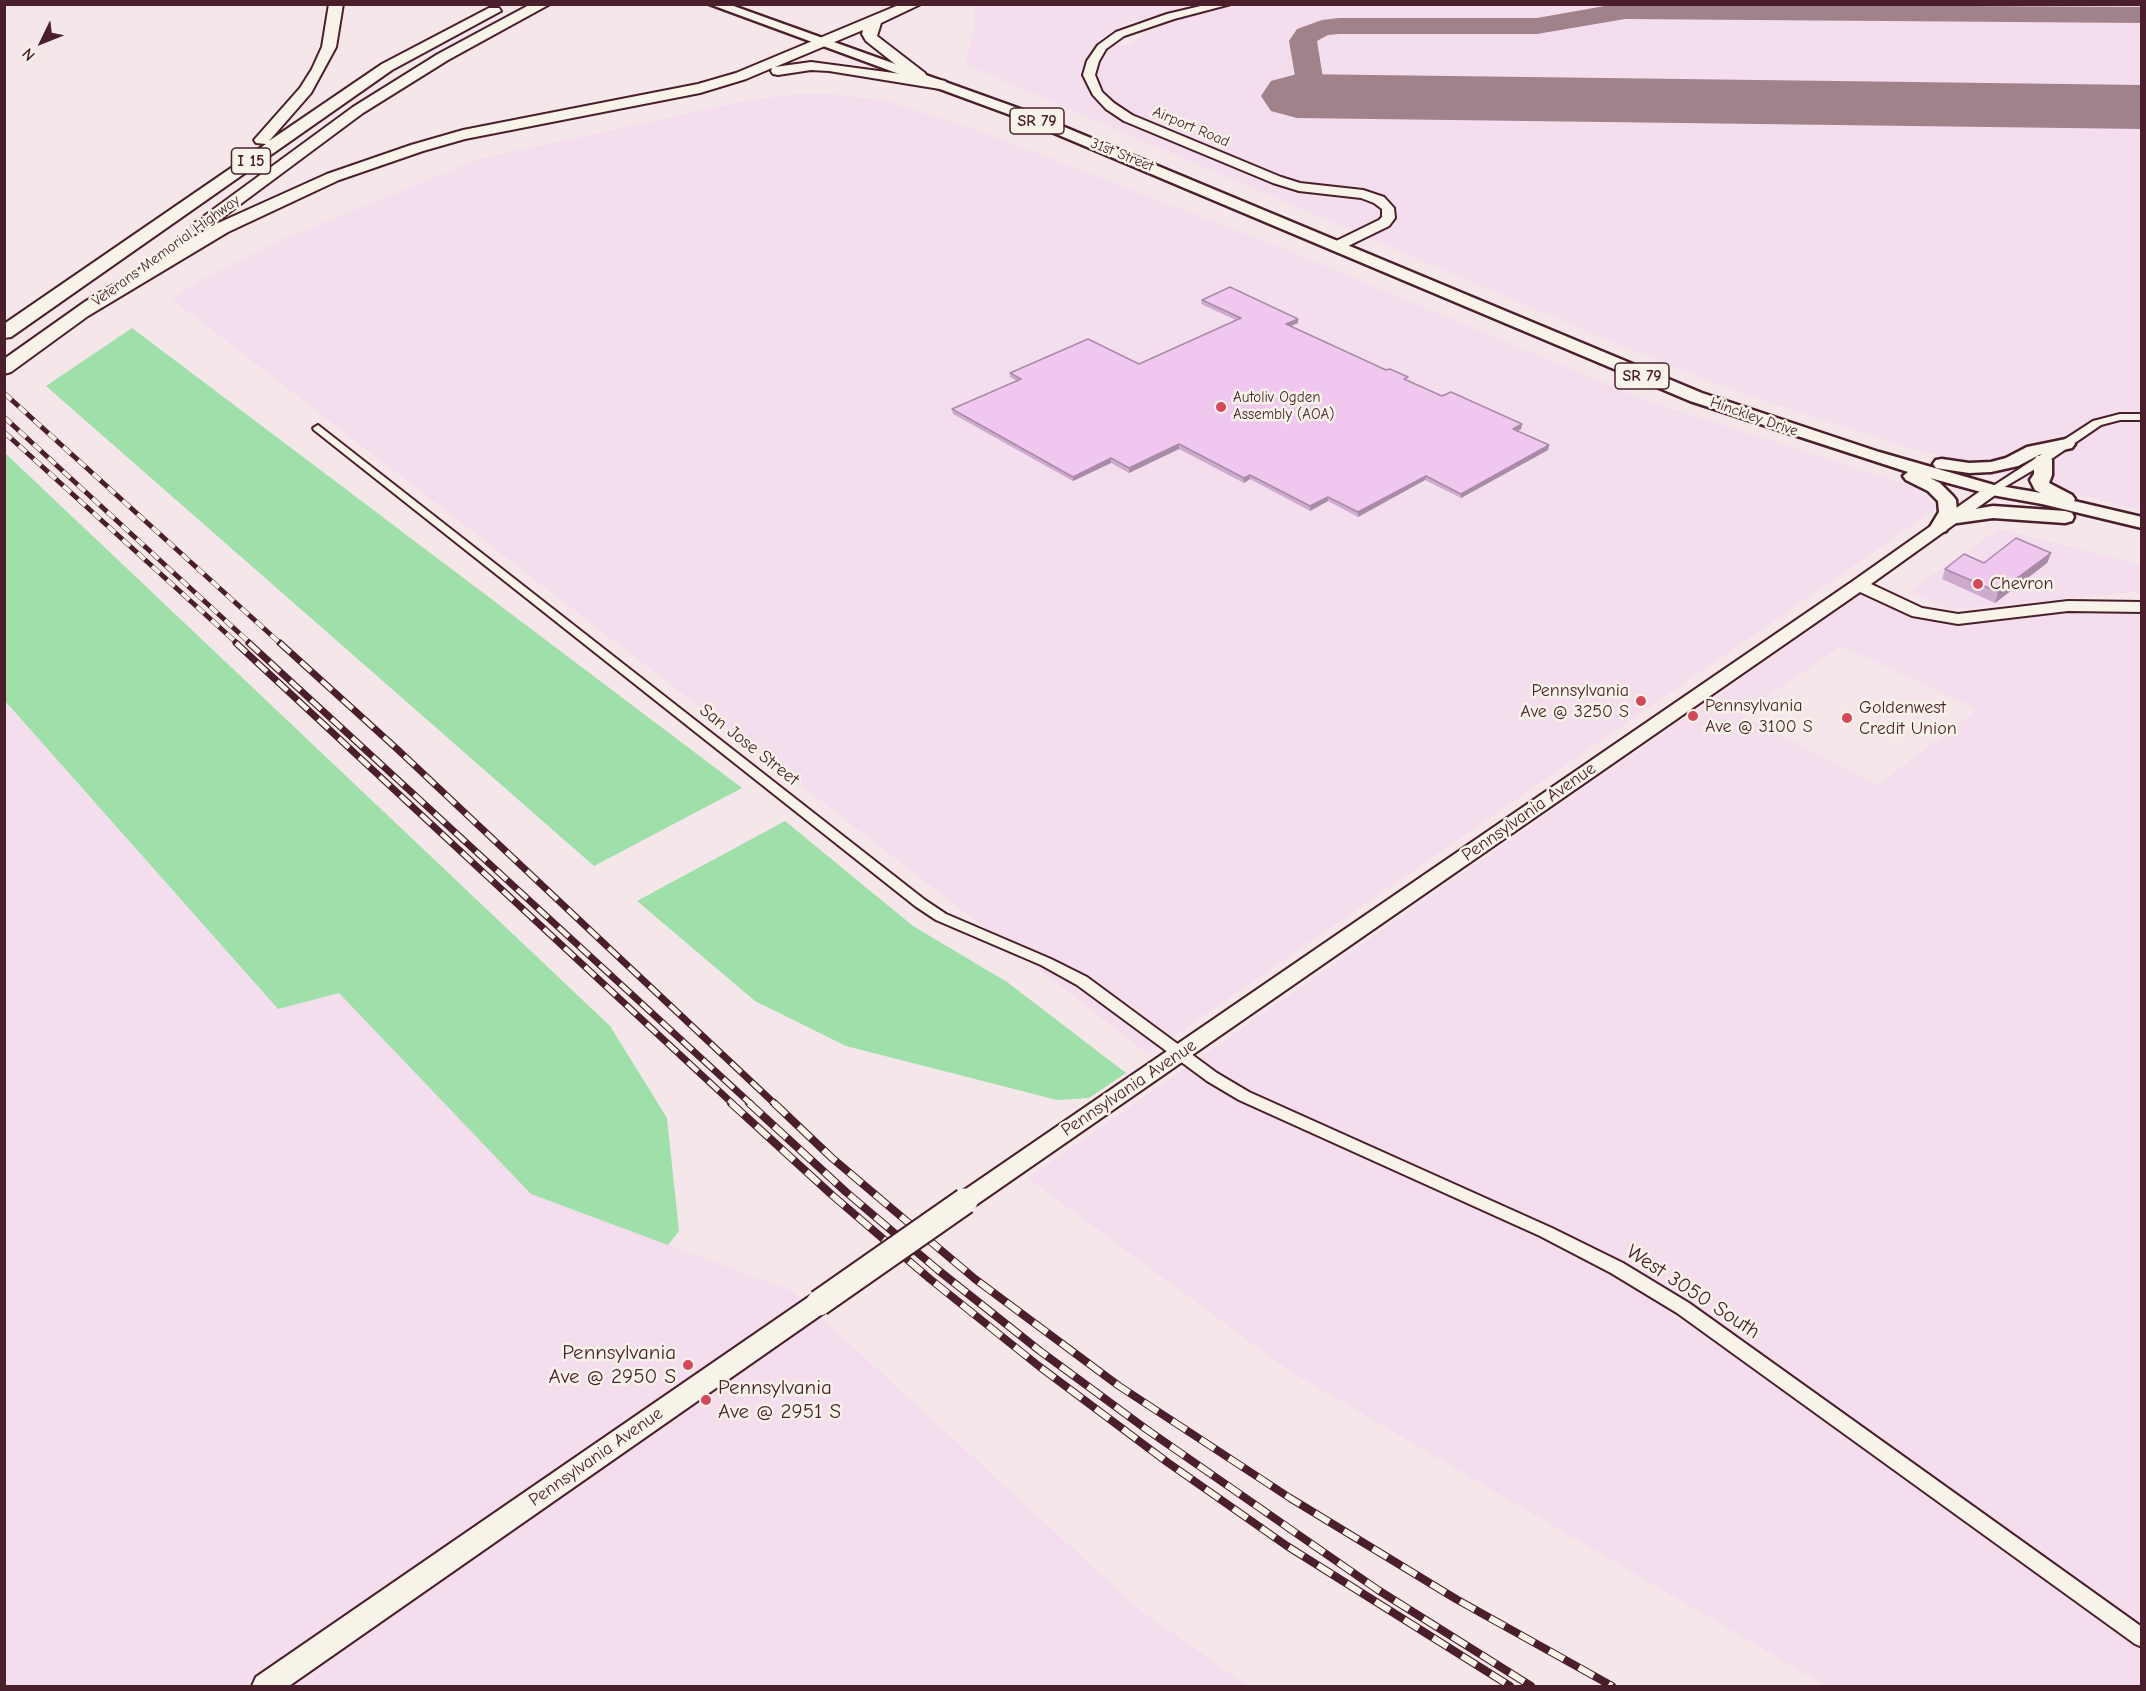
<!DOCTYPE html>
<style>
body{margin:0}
#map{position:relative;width:2146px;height:1691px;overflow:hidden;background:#f5e6ea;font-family:"Comic Neue",sans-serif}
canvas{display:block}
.frame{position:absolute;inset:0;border:6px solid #4a1f2b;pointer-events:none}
.north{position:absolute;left:12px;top:12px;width:60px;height:60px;-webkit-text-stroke:4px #f7f3e8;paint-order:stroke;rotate:227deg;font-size:16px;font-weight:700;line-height:24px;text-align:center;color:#4a1f2b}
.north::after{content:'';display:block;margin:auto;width:21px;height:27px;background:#4a1f2b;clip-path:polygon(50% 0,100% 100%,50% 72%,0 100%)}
</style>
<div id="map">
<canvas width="2146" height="1691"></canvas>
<div class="frame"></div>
<div class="north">N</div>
</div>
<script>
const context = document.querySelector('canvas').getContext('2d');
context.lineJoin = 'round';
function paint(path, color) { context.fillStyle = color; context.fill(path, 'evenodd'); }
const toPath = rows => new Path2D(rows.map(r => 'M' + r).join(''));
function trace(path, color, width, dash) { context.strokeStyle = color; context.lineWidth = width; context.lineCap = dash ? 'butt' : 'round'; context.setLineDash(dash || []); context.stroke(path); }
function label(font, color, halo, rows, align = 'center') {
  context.font = font + ' "Comic Neue",sans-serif'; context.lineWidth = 5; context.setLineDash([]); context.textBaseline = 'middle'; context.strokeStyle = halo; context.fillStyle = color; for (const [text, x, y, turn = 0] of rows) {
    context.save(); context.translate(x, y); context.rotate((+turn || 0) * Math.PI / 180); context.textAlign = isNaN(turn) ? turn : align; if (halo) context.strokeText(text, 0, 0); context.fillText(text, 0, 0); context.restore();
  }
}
const built = toPath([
 [1247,4,2141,5,2141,511,1910,448,1746,395,1614,343,966,65,974,28,973,5,1200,5,1128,22,1097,41,1125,46,1169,20],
 [803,94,829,94,887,101,982,132,1292,252,1642,399,1918,488,1937,508,1148,1054,172,299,201,280,284,239,479,159,755,99],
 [1999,529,2141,565,2141,594,2135,592,1949,610,1909,591],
 [1863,593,1912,615,1960,624,2114,605,2141,610,2141,1686,1826,1686,1288,1370,1028,1178],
 [1841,646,1977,709,1977,710,1878,785,1741,715],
 [4,701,277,1009,339,993,531,1194,792,1291,1140,1610,1248,1686,5,1686]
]);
const green = toPath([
 [132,328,742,788,594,866,46,386],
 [4,452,610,1026,667,1118,679,1231,668,1245,531,1194,339,993,278,1009,5,701],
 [785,821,913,926,1007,982,1126,1073,1089,1098,1057,1100,846,1046,755,1001,637,901]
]);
const taxiway = toPath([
 [1616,4,2142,7,2142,23,1625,19,1537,34,1339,34,1328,35,1317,41,1323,78,1338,85,1372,91,1376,97,1372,103,1362,106,1321,99,1300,88,1296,82,1289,41,1297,29,1322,20,1339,18,1537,18,1616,4]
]);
const runway = toPath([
 [1297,74,2142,85,2142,129,1297,118,1271,111,1261,96,1271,81,1297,74]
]);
const street = toPath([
 [2120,414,2142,414,2142,420,2120,420,2101,425,2047,462,1996,492,1992,493,1987,490,2093,421,2120,414],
 [318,425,925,900,946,914,1051,959,1087,977,1217,1073,1249,1092,1552,1228,1623,1263,1689,1303,2142,1627,2142,1647,2135,1644,1677,1313,1611,1273,1540,1236,1239,1100,1207,1081,1077,985,1041,965,936,920,915,906,314,430,313,428,318,425]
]);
const secondary = toPath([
 [1209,4,1231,4,1174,19,1124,36,1106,49,1099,61,1095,75,1102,92,1114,103,1132,115,1281,177,1300,183,1363,190,1384,197,1394,208,1395,218,1389,226,1342,249,1332,249,1330,246,1332,243,1379,220,1382,217,1382,209,1374,203,1361,198,1299,191,1273,183,1124,121,1106,109,1093,95,1083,75,1087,61,1098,45,1116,32,1167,14,1209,4],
 [1992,485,2000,490,1998,493,1871,584,1922,608,1958,614,2068,601,2142,602,2142,612,2068,611,1958,624,1912,616,1860,592,973,1207,965,1210,957,1207,953,1201,957,1195,1853,581,1986,487,1992,485],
 [819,1293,828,1296,831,1303,828,1310,289,1686,252,1686,256,1677,810,1296,819,1293]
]);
const primary = toPath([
 [709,4,728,4,1026,111,1702,393,1879,452,1994,485,2041,493,2035,490,2030,480,2034,474,2034,460,2037,456,2049,456,2052,460,2052,475,2049,483,2072,495,2075,499,2074,501,2142,517,2142,528,2042,504,1992,495,1930,478,1940,483,1953,496,1956,500,1957,512,1993,506,2065,511,2072,513,2074,517,2072,521,2065,523,1993,518,1950,524,1946,531,1939,533,1932,531,1930,527,1939,512,1938,501,1928,491,1906,480,1903,476,1908,472,1690,401,1016,117,709,4],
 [2066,439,2072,440,2075,444,2072,448,2039,455,2018,466,1991,472,1969,473,1936,468,1933,464,1936,460,1942,459,1969,463,1991,462,2006,458,2027,447,2066,439]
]);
const highway = toPath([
 [329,4,343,4,336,47,311,93,269,141,382,64,489,8,499,8,501,11,392,70,11,337,4,338,4,324,266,144,256,143,254,140,300,88,312,69,322,47,329,4],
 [531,4,550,4,448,60,363,113,207,229,201,230,195,229,192,225,353,107,438,54,531,4],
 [901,4,921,4,881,23,877,36,925,73,927,77,945,81,948,84,945,87,940,89,829,71,811,70,778,75,773,74,771,71,772,68,746,79,700,93,465,139,423,151,339,180,228,232,88,316,11,372,4,374,4,359,86,301,216,224,327,174,411,145,463,130,698,84,736,73,901,4],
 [863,30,862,34,866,41,909,75,811,62,775,67,863,30]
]);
const railFar2 = toPath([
 [4,393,281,644],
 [4,417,251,644],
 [4,432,238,644]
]);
const railFar1 = toPath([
 [236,643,733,1104],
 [249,643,751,1104],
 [280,643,396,748,775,1104]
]);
const rail = toPath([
 [731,1103,832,1195,930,1279,1040,1367,1167,1462,1287,1546,1510,1686],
 [749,1103,846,1192,938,1270,1040,1351,1146,1429,1378,1590,1531,1686],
 [774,1103,832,1158,975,1279,1119,1386,1290,1498,1456,1599,1612,1686]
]);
const secondaryBridge = toPath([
 [819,1303,965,1201]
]);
const wall = toPath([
 [1202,300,1298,323,1291,326,1442,396,1522,424,1521,429,1517,431,1548,450,1461,498,1425,480,1358,517,1328,501,1310,511,1250,479,1244,483,1179,449,1129,473,1111,463,1073,481,953,414,952,409,1017,381,1010,377,1010,373,1139,364,1236,320,1201,304],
 [2051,553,2047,563,1995,603,1942,579,1945,569]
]);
const shadedWall = toPath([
 [1298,319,1298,323,1286,328,1286,324],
 [1522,424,1521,429,1513,433,1513,429],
 [1179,444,1179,449,1129,473,1129,468],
 [1549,445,1548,450,1461,498,1461,494],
 [1111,458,1111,463,1073,481,1073,477],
 [1250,475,1250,479,1244,483,1244,478],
 [1426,476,1425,480,1358,517,1358,512],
 [1328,497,1328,501,1310,511,1310,506],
 [2051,553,2047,563,1995,603,1998,592]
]);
const building = toPath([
 [1230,287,1298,319,1286,324,1386,370,1390,369,1408,377,1404,379,1442,396,1451,392,1522,424,1513,429,1549,445,1461,494,1426,476,1358,512,1328,497,1310,506,1250,475,1244,478,1179,444,1129,468,1111,458,1073,477,952,409,1021,379,1010,373,1088,339,1139,364,1241,318,1202,300,1230,287],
 [2016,538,2051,553,1998,592,1945,569,1964,554,1984,563,2016,538]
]);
const markers = [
 [1221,407,6,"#d1495b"],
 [1978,584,6,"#d1495b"],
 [1641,701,6,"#d1495b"],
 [1693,716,6,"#d1495b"],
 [1847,718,6,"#d1495b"],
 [688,1365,6,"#d1495b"],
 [706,1400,6,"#d1495b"]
];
const farStreetnames = [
 ["Airport Road",1191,127,23],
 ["31st Street",1122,155,22],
 ["Veterans Memorial Highway",166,251,-36],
 ["Hinckley Drive",1754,417,19]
];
const farPoinames = [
 ["Autoliv Ogden",1233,398],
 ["Assembly (AOA)",1233,415]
];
const shields = [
 [1037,121,54],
 [251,161,39],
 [1642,376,54]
];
const shieldNames = [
 ["SR 79",1037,121],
 ["I 15",251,161],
 ["SR 79",1642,376]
];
const poiNames = [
 ["Chevron",1990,584],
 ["Pennsylvania",1629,691,"right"],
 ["Ave @ 3250 S",1629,712,"right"],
 ["Pennsylvania",1705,706],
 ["Ave @ 3100 S",1705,727],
 ["Goldenwest",1859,708],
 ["Credit Union",1859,729]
];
const streetNames = [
 ["San Jose Street",749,745,38],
 ["Pennsylvania Avenue",1529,812,-35],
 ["Pennsylvania Avenue",1129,1088,-34],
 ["Pennsylvania Avenue",596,1457,-35]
];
const nearStreetnames = [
 ["West 3050 South",1693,1292,33]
];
const nearPoinames = [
 ["Pennsylvania",676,1353],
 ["Ave @ 2950 S",676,1377],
 ["Pennsylvania",718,1388,"left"],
 ["Ave @ 2951 S",718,1412,"left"]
];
paint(built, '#f4ddec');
paint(green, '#9edfaa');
paint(taxiway, '#a0828a');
paint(runway, '#a0828a');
trace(street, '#4a1f2b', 4);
trace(secondary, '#4a1f2b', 4);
trace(primary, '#4a1f2b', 5);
trace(highway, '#4a1f2b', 4);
paint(street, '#f7f3e8');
paint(secondary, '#f7f3e8');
paint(primary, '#f7f3e8');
paint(highway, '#f7f3e8');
trace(railFar2, '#4a1f2b', 5);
trace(railFar1, '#4a1f2b', 7);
trace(rail, '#4a1f2b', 8);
trace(railFar2, '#f7f3e8', 4, [10]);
trace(railFar1, '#f7f3e8', 4.5, [14]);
trace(rail, '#f7f3e8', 6, [17]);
trace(secondaryBridge, '#4a1f2b', 29, []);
trace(secondaryBridge, '#f7f3e8', 25);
paint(wall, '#ceabce');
paint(shadedWall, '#a88ba7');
paint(building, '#f0c7ef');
trace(building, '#a88ba7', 1.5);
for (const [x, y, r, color] of markers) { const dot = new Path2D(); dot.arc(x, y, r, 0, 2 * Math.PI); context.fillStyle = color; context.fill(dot); trace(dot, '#f7f3e8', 2); }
label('15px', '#4a1f2b', '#f7f3e8', farStreetnames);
label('15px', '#4a1f2b', '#f7f3e8', farPoinames, 'left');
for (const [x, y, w] of shields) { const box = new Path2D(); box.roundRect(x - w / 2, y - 13, w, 26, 4.5); context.fillStyle = '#f7f3e8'; context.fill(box); trace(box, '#4a1f2b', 1.5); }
label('bold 16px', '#4a1f2b', null, shieldNames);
label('18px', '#4a1f2b', '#f7f3e8', poiNames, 'left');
label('18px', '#4a1f2b', '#f7f3e8', streetNames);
label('21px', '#4a1f2b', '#f7f3e8', nearStreetnames);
label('21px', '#4a1f2b', '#f7f3e8', nearPoinames, 'right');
</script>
